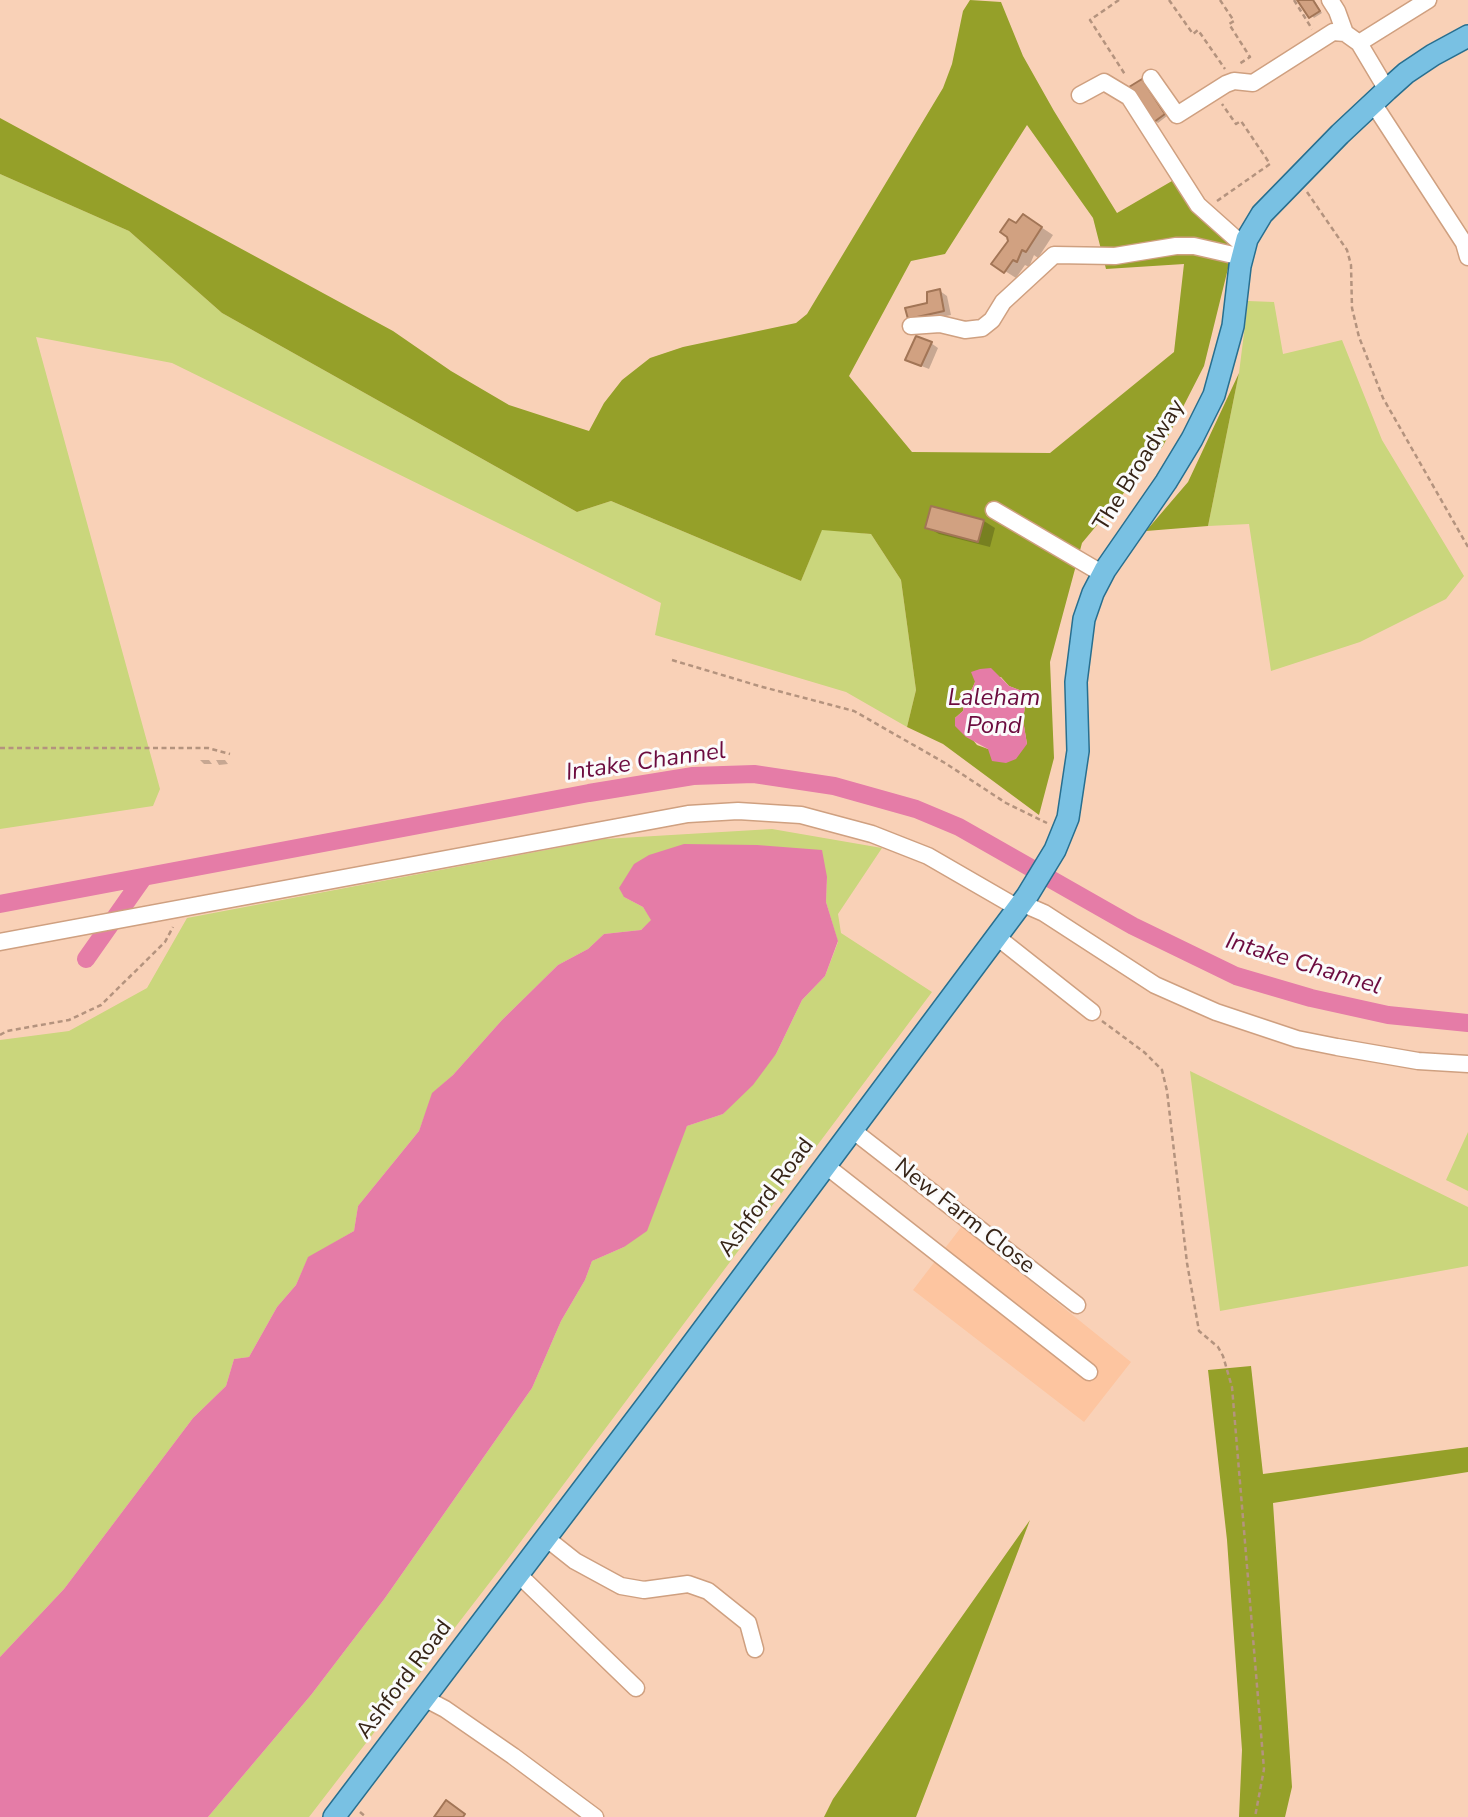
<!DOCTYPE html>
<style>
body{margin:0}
canvas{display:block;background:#f9d1b7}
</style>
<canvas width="1468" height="1817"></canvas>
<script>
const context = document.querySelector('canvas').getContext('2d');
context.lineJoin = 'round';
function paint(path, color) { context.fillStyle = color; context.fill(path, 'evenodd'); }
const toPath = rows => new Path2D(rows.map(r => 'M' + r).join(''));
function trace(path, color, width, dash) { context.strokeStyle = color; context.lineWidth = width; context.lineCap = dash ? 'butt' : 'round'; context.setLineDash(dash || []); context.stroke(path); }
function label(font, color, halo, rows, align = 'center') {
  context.font = font + ' "Nunito Sans",sans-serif'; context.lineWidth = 6; context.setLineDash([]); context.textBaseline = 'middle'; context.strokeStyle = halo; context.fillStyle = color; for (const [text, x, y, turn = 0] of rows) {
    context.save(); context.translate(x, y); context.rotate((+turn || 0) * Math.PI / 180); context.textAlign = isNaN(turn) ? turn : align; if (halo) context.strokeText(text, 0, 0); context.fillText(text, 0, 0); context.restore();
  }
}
const built = toPath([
 [962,1226,1131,1362,1084,1422,913,1290]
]);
const green = toPath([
 [0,174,129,231,222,313,577,512,611,501,801,581,822,529,871,534,901,580,916,690,907,727,846,692,655,635,661,603,172,363,36,337,160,789,153,806,0,829],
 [1248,301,1274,302,1283,354,1342,340,1382,440,1464,576,1446,599,1360,642,1271,671,1249,524,1208,526,1239,373],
 [772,829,882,848,838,914,841,933,932,992,507,1560,309,1817,208,1817,311,1695,385,1598,532,1388,561,1321,585,1280,592,1261,624,1247,687,1126,723,1114,776,1054,802,1000,825,976,838,942,826,902,827,877,624,897,643,907,652,920,641,930,604,934,588,949,558,965,502,1020,453,1075,433,1093,419,1131,358,1206,354,1231,308,1258,296,1285,277,1307,249,1357,234,1359,226,1386,193,1418,64,1589,0,1657,0,1040,69,1031,147,988,187,918,604,839],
 [1190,1071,1468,1207,1468,1266,1220,1311],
 [1468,1132,1468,1191,1446,1180]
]);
const forest = toPath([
 [970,0,1001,2,1023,56,1054,111,1117,213,1184,174,1235,240,1204,366,1163,446,1082,543,1050,662,1054,758,1039,815,943,744,907,727,916,690,901,580,871,534,822,530,801,581,611,501,577,512,222,313,129,231,0,174,0,118,393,331,451,371,509,405,589,431,604,403,622,380,650,358,683,347,796,323,807,314,943,88,952,64,963,11],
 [1027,125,1093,218,1106,269,1184,264,1174,352,1050,453,912,452,849,376,911,261,945,254],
 [1001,677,1009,686,1027,693,1023,720,1027,744,988,749,977,745,955,718,963,711,965,697,972,689,975,682],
 [1239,373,1208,526,1146,531,1188,482],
 [1251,1366,1263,1474,1468,1447,1468,1472,1273,1503,1292,1787,1285,1817,1239,1817,1242,1750,1227,1540,1208,1370],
 [1030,1520,916,1817,824,1817,833,1799]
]);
const water = toPath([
 [991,668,1009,686,1027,693,1023,720,1027,744,1016,759,1006,763,992,761,988,749,966,737,955,726,955,718,963,711,965,697,972,689,975,682,971,672,980,669],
 [684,844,757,845,822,850,827,877,826,902,838,941,825,976,802,1000,776,1054,753,1085,723,1114,687,1126,647,1231,624,1247,592,1261,585,1280,561,1321,532,1388,385,1598,311,1695,208,1817,0,1817,0,1657,64,1589,193,1418,226,1386,234,1359,249,1357,277,1307,296,1285,308,1257,354,1231,358,1206,419,1131,432,1093,453,1075,502,1020,558,965,588,949,604,934,641,930,651,920,643,907,624,897,619,888,634,864,649,855]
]);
const shadow = toPath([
 [1299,0,1314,0,1322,13,1314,18],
 [1142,81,1167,116,1158,123,1155,121],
 [1035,223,1053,235,1038,258,1034,255,1029,267,1025,265,1016,278,1005,271,1010,241,1017,225],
 [940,291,947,296,951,315,917,322,909,317,929,305],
 [931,343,938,348,929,369,914,363],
 [984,521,995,528,990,547,939,534,927,527],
 [200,760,209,760,212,764,204,764],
 [216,760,225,760,228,764,219,765]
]);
const canal = toPath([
 [0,904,589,793,693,776,754,774,834,786,916,809,959,827,1133,926,1236,976,1311,998,1388,1015,1468,1023],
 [86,959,143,878]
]);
const building = toPath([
 [1297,0,1313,0,1320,11,1309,18,1297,0],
 [1142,79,1165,114,1154,122,1129,87,1142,79],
 [1023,214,1042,227,1026,252,1022,250,1017,262,1013,260,1004,273,991,264,1008,241,1007,237,1000,232,1009,219,1016,223,1023,214],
 [940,289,944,311,908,319,905,308,927,303,927,292,940,289],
 [916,336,932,342,921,366,905,360,916,336],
 [931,506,984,520,978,542,925,528,931,506],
 [446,1800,465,1814,463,1817,434,1817,446,1800]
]);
const path = toPath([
 [1119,0,1090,20,1126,76],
 [1169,0,1193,34,1198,30,1225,69],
 [1220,0,1234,21,1229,24,1250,57,1239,64],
 [1294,0,1312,29],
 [1307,192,1347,250,1351,265,1352,308,1359,337,1383,398,1468,547],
 [1217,201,1270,164,1241,121,1236,124,1222,104],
 [672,660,759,686,854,711,945,763,1006,803,1047,823],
 [0,748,208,748,230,754],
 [1102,1021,1144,1052,1162,1070,1167,1091,1187,1263,1199,1331,1218,1347,1223,1356,1232,1387,1264,1769,1255,1817],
 [0,1035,7,1031,69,1020,101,1005,165,942,173,927],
 [360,1812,366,1817]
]);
const minor = toPath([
 [1330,0,1337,11,1345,33],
 [1359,43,1387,90],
 [1151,78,1177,115,1226,84,1234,81,1253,83,1333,32,1345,33,1359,43,1428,0],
 [1080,95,1104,82,1129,97,1198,205,1244,246],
 [1373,103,1464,243,1468,257],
 [911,326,940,324,965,330,982,328,992,320,1003,302,1054,255,1115,256,1176,246,1194,246,1242,257],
 [994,510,1103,574],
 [1021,903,1044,913,1155,985,1216,1012,1297,1039,1337,1047,1418,1061,1468,1064],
 [997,937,1092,1012],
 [0,942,688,814,738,811,801,815,872,834,928,856,1018,908],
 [851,1129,1077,1305],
 [825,1165,1089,1372],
 [546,1538,575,1561,621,1586,644,1590,688,1584,708,1591,748,1623,755,1649],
 [519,1575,636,1688],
 [424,1698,445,1709,513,1756,595,1817]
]);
const major = toPath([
 [334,1817,652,1398,1027,896,1055,850,1068,818,1078,751,1076,682,1084,619,1093,593,1105,570,1166,482,1192,439,1214,395,1233,326,1240,266,1247,239,1262,214,1340,134,1387,90,1406,73,1433,55,1468,36]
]);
const streetNames = [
 ["The Broadway",1140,466,-58],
 ["Ashford Road",767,1198,-53],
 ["New Farm Close",964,1217,38],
 ["Ashford Road",405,1680,-53]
];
const waterNames = [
 ["Laleham",994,699],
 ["Pond",994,727],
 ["Intake Channel",646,763,-8],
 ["Intake Channel",1303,965,17]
];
paint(built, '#fdc5a0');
paint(green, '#cad67c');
paint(forest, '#95a029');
paint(water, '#e57ca7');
paint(shadow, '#0003');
trace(canal, '#e57ca7', 18);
paint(building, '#d1a181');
trace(building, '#a27556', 2);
trace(minor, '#cfa080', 19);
trace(major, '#286f8f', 24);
trace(path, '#b4937e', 2.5, [5, 3.5]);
trace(minor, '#fff', 16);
trace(major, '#79c1e3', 21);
label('23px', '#362417', '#fbfbfb', streetNames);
label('italic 24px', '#6c0c3f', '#fbfbfb', waterNames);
</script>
